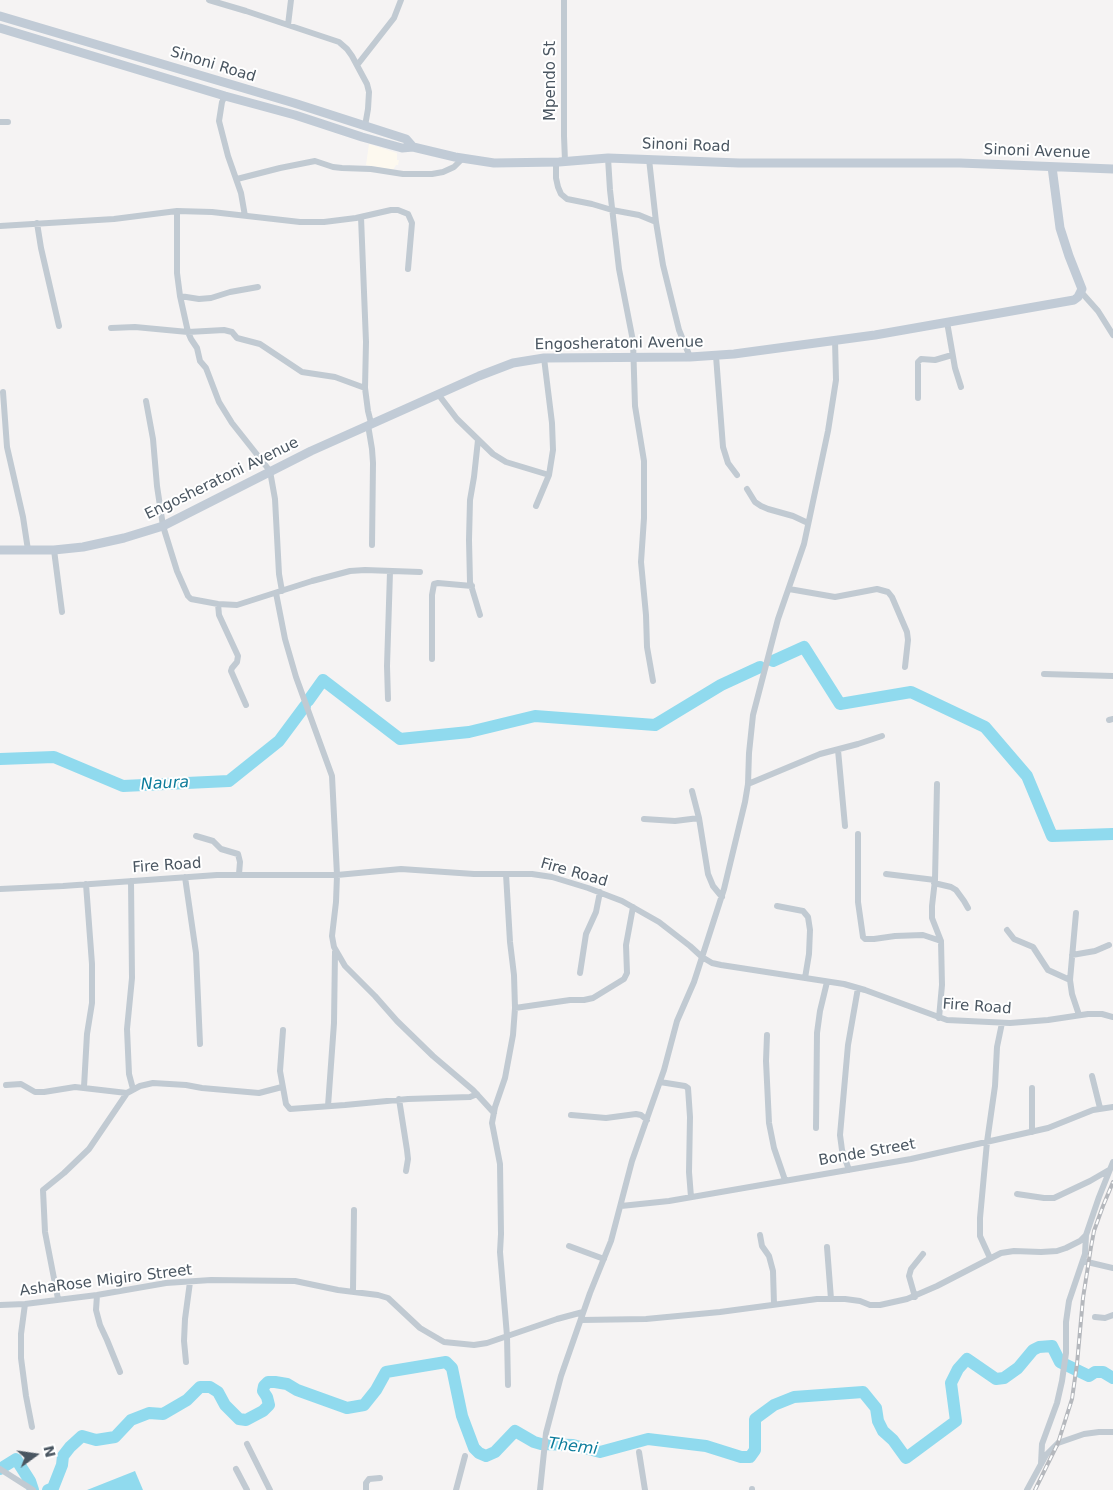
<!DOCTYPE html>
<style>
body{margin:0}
#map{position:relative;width:1113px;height:1490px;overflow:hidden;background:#f5f3f3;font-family:"DejaVu Sans",sans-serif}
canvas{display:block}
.north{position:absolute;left:10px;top:1430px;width:50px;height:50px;-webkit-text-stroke:4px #fff;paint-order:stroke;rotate:76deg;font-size:14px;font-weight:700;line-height:20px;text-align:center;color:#4a5661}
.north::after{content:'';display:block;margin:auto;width:18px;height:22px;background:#4a5661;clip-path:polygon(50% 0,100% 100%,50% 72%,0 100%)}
</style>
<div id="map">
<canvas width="1113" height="1490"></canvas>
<div class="north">N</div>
</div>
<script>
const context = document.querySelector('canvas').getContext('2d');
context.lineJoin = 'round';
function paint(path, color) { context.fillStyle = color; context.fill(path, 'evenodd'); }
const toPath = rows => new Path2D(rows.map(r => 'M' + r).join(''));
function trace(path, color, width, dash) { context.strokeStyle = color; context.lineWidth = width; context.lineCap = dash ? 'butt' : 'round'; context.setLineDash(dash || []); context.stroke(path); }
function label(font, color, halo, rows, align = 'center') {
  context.font = font + ' "DejaVu Sans",sans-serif'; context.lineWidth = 4; context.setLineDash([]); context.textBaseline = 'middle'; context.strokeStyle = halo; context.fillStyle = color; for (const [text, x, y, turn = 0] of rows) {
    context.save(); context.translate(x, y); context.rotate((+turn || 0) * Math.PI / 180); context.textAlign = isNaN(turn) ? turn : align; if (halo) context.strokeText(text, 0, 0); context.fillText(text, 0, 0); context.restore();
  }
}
const commercial = toPath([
 [369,144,397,153,397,160,399,160,398,165,396,165,393,170,366,165]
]);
const water = toPath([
 [135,1471,143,1490,87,1490]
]);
const river = toPath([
 [773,661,804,647,840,704,911,692,985,727,1027,776,1052,836,1113,834],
 [308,701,323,680,400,739,469,732,535,716,655,725,721,685,760,667],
 [0,759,54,757,123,786,229,781,279,741,305,706],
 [0,1469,16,1459,30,1481,33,1490],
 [48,1490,53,1488,62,1465,63,1456,70,1447,82,1436,96,1440,115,1437,131,1420,149,1413,163,1414,187,1400,200,1387,210,1387,218,1392,225,1405,239,1419,246,1420,263,1411,269,1405,267,1397,263,1391,264,1386,268,1382,275,1382,287,1384,297,1390,347,1408,364,1405,376,1390,386,1372,446,1362,452,1368,462,1416,474,1448,479,1453,486,1456,495,1452,515,1431,534,1442,541,1444,573,1445,600,1452,648,1439,706,1446,741,1457,750,1457,755,1450,755,1419,774,1405,794,1397,863,1392,876,1408,878,1421,883,1431,893,1440,906,1458,956,1421,951,1383,958,1369,967,1359,996,1379,1004,1378,1018,1368,1033,1350,1039,1347,1052,1346,1060,1362,1089,1376,1095,1372,1103,1372,1113,1378]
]);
const street = toPath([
 [209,0,246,11,339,42,347,49,352,56,367,84,369,92,368,109,365,126],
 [564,0,564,136,565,161],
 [288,25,291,0],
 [358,64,394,18,401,0],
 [225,96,222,102,219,121,228,156,241,193,245,216],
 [0,122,8,122],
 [608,158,610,190,619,269,633,341,635,406,644,461,644,518,641,562,646,615,647,647,653,681],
 [649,159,656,222,663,265,679,330,690,357],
 [556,162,556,178,558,187,561,194,567,199,592,204,612,210,639,215,656,222],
 [237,179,280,168,315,161,333,167,342,168,371,169,403,174,432,174,443,172,454,167,463,158],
 [177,211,177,273,180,296,188,332,191,339,197,348,200,361,206,368,219,402,232,423,270,471,275,499,279,574,282,591],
 [361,217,366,342,365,388,368,411,371,423],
 [37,223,41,248,59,326],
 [0,226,114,219,177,211,212,212,300,222,324,222,356,218,391,210,398,210,408,214,412,223,408,269],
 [1082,293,1098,311,1113,335],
 [180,296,199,299,211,298,230,292,258,287],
 [947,322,955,368,961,387],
 [111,328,135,327,188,332,224,330,232,332,237,338,260,344,302,372,335,377,365,388],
 [716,356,723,447,728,463,737,475],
 [3,392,7,447,23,517,28,550],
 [438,394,457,419,493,454,506,462,549,475],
 [918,398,918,362,921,359,935,360,952,355],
 [146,401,153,439,157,486,163,526,177,571,188,596,191,599,218,604,237,605,312,581,350,571,365,570,420,572],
 [368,425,372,449,373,463,372,545],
 [478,440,474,477,470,500,469,540,470,582,480,615],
 [747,489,755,502,761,506,768,509,793,516,808,523],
 [536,506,549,475,553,450,552,423,544,358],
 [54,550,62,612],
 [789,589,835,597,877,589,888,592,892,597,907,632,908,640,905,667],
 [276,593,285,639,296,677,332,776,337,875,336,902,332,936,334,947,345,966,375,996,397,1021,433,1056,473,1090,494,1113],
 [218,604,219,615,238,656,237,662,232,668,231,671,246,705],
 [432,659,432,595,434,584,438,583,472,586],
 [1044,674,1113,676],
 [388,699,387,666,390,572],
 [1109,720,1113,719],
 [838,750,845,826],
 [748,784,820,754,858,744,882,736],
 [937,784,935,880,932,906,932,918,941,941,942,985,939,1018],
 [692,791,699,818,708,874,713,886,722,897],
 [644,819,675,821,699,818],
 [858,834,858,902,863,937,865,939,874,939,895,936,923,935,941,941],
 [196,836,213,841,221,849,238,854,240,862,239,874],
 [506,874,510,942,514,975,515,1008,513,1035,505,1078,495,1107,492,1123,500,1164,501,1234,500,1252,507,1336,508,1385],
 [886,874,935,880],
 [185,877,196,953,200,1044],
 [131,881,132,978,127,1029,129,1074,133,1089],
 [934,883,951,887,956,890,964,901,968,908],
 [0,889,63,886,217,875,337,875,401,869,474,874,532,874,552,877,588,888,622,901,659,922,690,946,702,957,712,963,721,965,844,984,865,990,947,1020,1010,1023,1048,1020,1088,1014,1102,1014,1113,1017],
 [777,906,803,911,808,917,810,930,809,954,805,978],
 [1076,913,1070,980,1072,994,1079,1015],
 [1007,930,1014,939,1033,947,1048,970,1070,980],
 [1072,955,1095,951,1109,945],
 [580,973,586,934,596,912,600,892],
 [515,1008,570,1000,584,1000,593,998,624,979,627,973,626,945,633,907],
 [283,1030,280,1071,286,1104,290,1109,345,1105,408,1099,470,1097,477,1094],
 [767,1035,766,1061,769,1123,774,1148,785,1180],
 [1092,1076,1100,1108],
 [660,1082,685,1086,688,1088,690,1117,689,1172,691,1197],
 [6,1085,21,1084,35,1092,44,1092,75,1087,127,1093],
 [84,1087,87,1034,92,1003,92,964,86,884],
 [399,1099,407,1150,408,1159,406,1171],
 [328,1106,334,1023,335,952],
 [571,1115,606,1118,636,1114,641,1115,647,1120],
 [816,1128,817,1033,820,1011,827,982],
 [1032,1132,1032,1088],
 [849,1170,842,1150,840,1135,848,1045,858,988],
 [1017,1194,1044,1198,1054,1198,1090,1181,1109,1170],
 [621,1206,669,1201,911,1159,1048,1128,1093,1110,1113,1107],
 [760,1235,762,1246,769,1256,773,1271,774,1304],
 [569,1246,604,1259],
 [827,1247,831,1299],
 [990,1258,980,1236,980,1218,987,1142,995,1086,997,1047,1002,1023],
 [1083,1261,1113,1268],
 [353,1291,354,1210],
 [97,1295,96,1310,100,1325,107,1340,120,1372],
 [915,1297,909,1276,911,1269,923,1254],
 [58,1299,45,1232,43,1190,64,1173,89,1149,127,1093,140,1086,153,1083,186,1085,202,1088,259,1093,282,1087],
 [25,1304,21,1334,21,1358,26,1396,32,1427],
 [0,1305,25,1304,97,1295,166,1283,211,1280,295,1281,338,1290,378,1295,388,1298,420,1328,444,1342,474,1345,487,1343,557,1319,583,1312],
 [1095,1317,1105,1318,1113,1315],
 [581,1320,646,1319,720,1312,817,1299,845,1299,860,1301,870,1305,880,1305,907,1299,937,1286,1001,1253,1014,1251,1041,1252,1057,1251,1066,1248,1080,1241,1086,1235,1099,1197,1113,1162],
 [186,1362,184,1341,185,1319,190,1282],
 [247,1444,270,1490],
 [639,1452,645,1490],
 [1041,1464,1042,1444,1057,1403,1062,1381,1066,1353,1066,1322,1069,1301,1085,1254,1086,1235],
 [0,1469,33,1490],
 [236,1469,247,1490],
 [366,1490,366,1483,369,1479,380,1478],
 [456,1490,465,1456],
 [540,1490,546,1433,561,1376,590,1293,611,1241,632,1161,664,1070,677,1021,694,982,724,889,745,802,748,784,749,753,753,715,778,619,804,544,828,431,836,380,835,340],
 [752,1490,752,1489],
 [1027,1490,1046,1455,1058,1443,1084,1434,1099,1432,1113,1432]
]);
const secondary = toPath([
 [0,16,294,103,406,139,413,147],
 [0,28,225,96,295,115,362,137,402,148,413,147,455,157,494,163,559,162,608,158,739,163,960,163,1113,169],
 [0,550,54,550,83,547,124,538,163,526,311,451,479,376,513,363,544,358,690,357,734,354,875,335,1074,300,1078,297,1082,289,1069,256,1060,228,1052,167]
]);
const rail = toPath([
 [1035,1490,1058,1443,1072,1399,1077,1364,1083,1298,1091,1247,1094,1231,1103,1206,1113,1182]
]);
const streetNames = [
 ["Sinoni Road",213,65,17],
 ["Mpendo St",551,81,-90],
 ["Sinoni Road",686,146,2],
 ["Sinoni Avenue",1037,152,2],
 ["Engosheratoni Avenue",619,344,-1],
 ["Engosheratoni Avenue",222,479,-26],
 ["Fire Road",167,866,-4],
 ["Fire Road",574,873,16],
 ["Fire Road",977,1007,4],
 ["Bonde Street",867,1153,-10],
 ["AshaRose Migiro Street",106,1281,-7]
];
const waterNames = [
 ["Naura",165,784,-3],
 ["Themi",573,1447,7]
];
paint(commercial, '#fdf9ef');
paint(water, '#90daee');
trace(river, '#90daee', 12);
trace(street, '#c1cad2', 6);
trace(secondary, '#c1cbd6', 9);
trace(rail, '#b5b8bd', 4);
trace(rail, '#fff', 2, [5.5]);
label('15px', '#4a5661', '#fff', streetNames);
label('italic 16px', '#0c7c9b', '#fff', waterNames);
</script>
